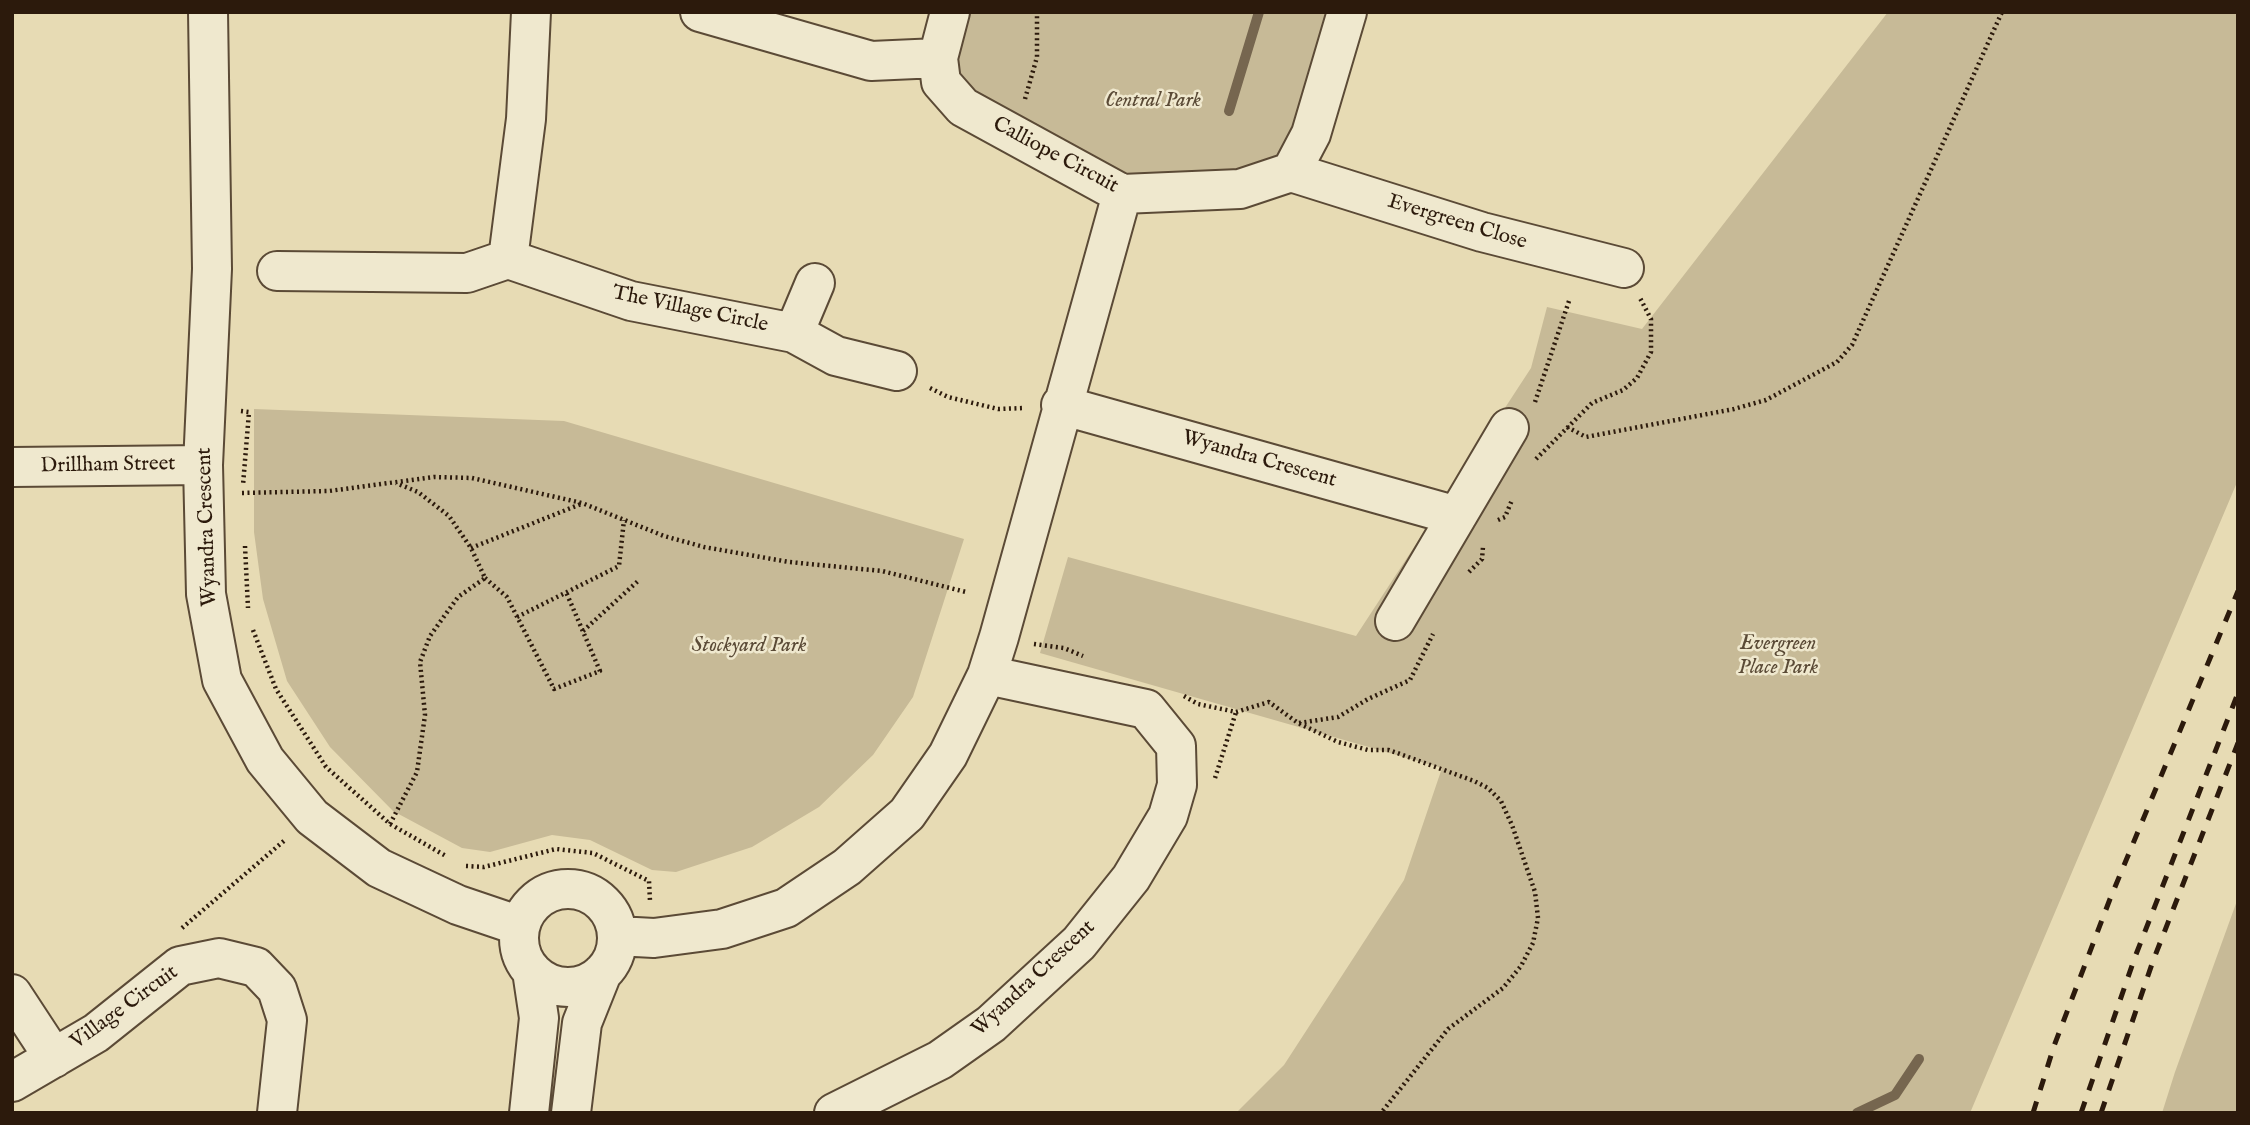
<!DOCTYPE html>
<style>
body{margin:0}
#map{position:relative;width:2250px;height:1125px;overflow:hidden;background:#e7dbb4;font-family:"IM FELL English",serif}
canvas{display:block}
.frame{position:absolute;inset:0;border:14px solid #2c1a0c;pointer-events:none}
</style>
<div id="map">
<canvas width="2250" height="1125"></canvas>
<div class="frame"></div>
</div>
<script>
const context = document.querySelector('canvas').getContext('2d');
context.lineJoin = 'round';
function paint(path, color) { context.fillStyle = color; context.fill(path, 'evenodd'); }
const toPath = rows => new Path2D(rows.map(r => 'M' + r).join(''));
function trace(path, color, width, dash) { context.strokeStyle = color; context.lineWidth = width; context.lineCap = dash ? 'butt' : 'round'; context.setLineDash(dash || []); context.stroke(path); }
function label(font, color, halo, rows, align = 'center') {
  context.font = font + ' "IM FELL English",serif'; context.lineWidth = 5; context.setLineDash([]); context.textBaseline = 'middle'; context.strokeStyle = halo; context.fillStyle = color; for (const [text, x, y, turn = 0] of rows) {
    context.save(); context.translate(x, y); context.rotate((+turn || 0) * Math.PI / 180); context.textAlign = isNaN(turn) ? turn : align; if (halo) context.strokeText(text, 0, 0); context.fillText(text, 0, 0); context.restore();
  }
}
const green = toPath([
 [950,12,1347,12,1291,172,1122,194,963,107],
 [1888,12,2238,12,2238,480,1970,1113,1236,1113,1284,1065,1404,880,1442,768,1040,653,1068,557,1356,636,1531,368,1547,307,1642,329],
 [254,409,564,421,964,539,913,697,873,755,819,807,752,847,676,872,652,870,590,840,552,835,490,852,462,848,393,811,330,747,287,681,263,599,254,532],
 [2238,898,2238,1113,2162,1113,2175,1072]
]);
const stream = toPath([
 [1229,111,1259,12],
 [1857,1113,1895,1095,1919,1059]
]);
const path = toPath([
 [1025,99,1037,57,1037,12],
 [930,388,948,397,998,409,1025,408],
 [1535,402,1570,298],
 [241,411,249,412,243,485],
 [1567,427,1586,437,1734,409,1766,400,1837,362,1852,345,2002,12],
 [1536,459,1592,403,1623,390,1637,378,1651,352,1651,319,1640,298],
 [242,493,329,491,434,477,472,478,582,503,664,536,704,547,789,562,882,571,966,592],
 [1498,520,1505,517,1512,500],
 [245,546,248,608],
 [471,548,581,504],
 [1469,572,1482,559,1483,547],
 [485,578,507,597,554,689,600,671,566,592],
 [517,617,619,566,624,520],
 [253,630,276,689,326,767,390,824,446,856],
 [583,631,638,581],
 [1034,644,1064,648,1083,656],
 [1184,696,1198,704,1236,712,1269,702,1298,723,1338,742,1368,750,1389,750,1474,781,1488,788,1501,801,1512,825,1535,892,1538,918,1533,943,1521,966,1503,988,1448,1029,1381,1113],
 [1299,723,1338,717,1368,699,1410,680,1433,634],
 [1215,778,1236,712],
 [390,824,417,772,425,715,420,662,430,636,458,597,485,578,471,548,449,516,418,492,396,483],
 [466,866,484,867,556,849,593,853,649,881,650,901],
 [182,928,285,840]
]);
const minor = toPath([
 [208,12,212,269,203,465,206,594,222,680,265,760,312,817,379,868,458,905,520,926],
 [700,12,871,61,938,58],
 [950,12,938,58,941,82,963,107,1122,194,1240,189,1291,172,1311,134,1347,12],
 [1291,172,1482,232,1624,268],
 [508,259,526,119,531,12],
 [277,271,467,273,508,259,631,301,794,333,836,356,897,371],
 [794,333,815,283],
 [1061,405,1457,516],
 [12,467,203,465],
 [1395,621,1509,428],
 '519 938a49 49 0 1 1 98 0a49 49 0 1 1-98 0Z',
 [617,936,654,938,722,929,786,908,847,867,907,814,948,755,987,675,999,637,1122,194],
 [12,994,54,1058],
 [12,1082,96,1033,180,966,219,958,256,967,277,989,287,1020,277,1113],
 [529,1113,539,1018,532,971],
 [571,1113,582,1023,602,973],
 [834,1113,940,1060,991,1024,1079,943,1131,878,1168,816,1177,785,1176,746,1146,709,987,675]
]);
const rail = toPath([
 [2033,1113,2054,1046,2110,899,2238,591],
 [2081,1113,2135,957,2238,693],
 [2101,1113,2153,961,2238,743]
]);
const parkNames = [
 ["Central Park",1153,102],
 ["Evergreen",1778,645],
 ["Place Park",1778,669],
 ["Stockyard Park",749,647]
];
const streetNames = [
 ["Calliope Circuit",1055,156,28],
 ["Evergreen Close",1457,223,17],
 ["The Village Circle",690,310,12],
 ["Wyandra Crescent",1259,460,16],
 ["Drillham Street",108,466,-1],
 ["Wyandra Crescent",208,527,-92],
 ["Wyandra Crescent",1034,979,-43],
 ["Village Circuit",125,1008,-36]
];
paint(green, '#c7ba97');
trace(stream, '#76664f', 10);
trace(minor, '#5b4a36', 42);
trace(path, '#2c1a0c', 4.5, [2, 3.5]);
trace(minor, '#efe8ce', 38);
trace(rail, '#2c1a0c', 5, [12, 12]);
label('italic 21px', '#5a4a36', '#efe8ce', parkNames);
label('21px', '#2c1a0c', '#efe8ce', streetNames);
</script>
